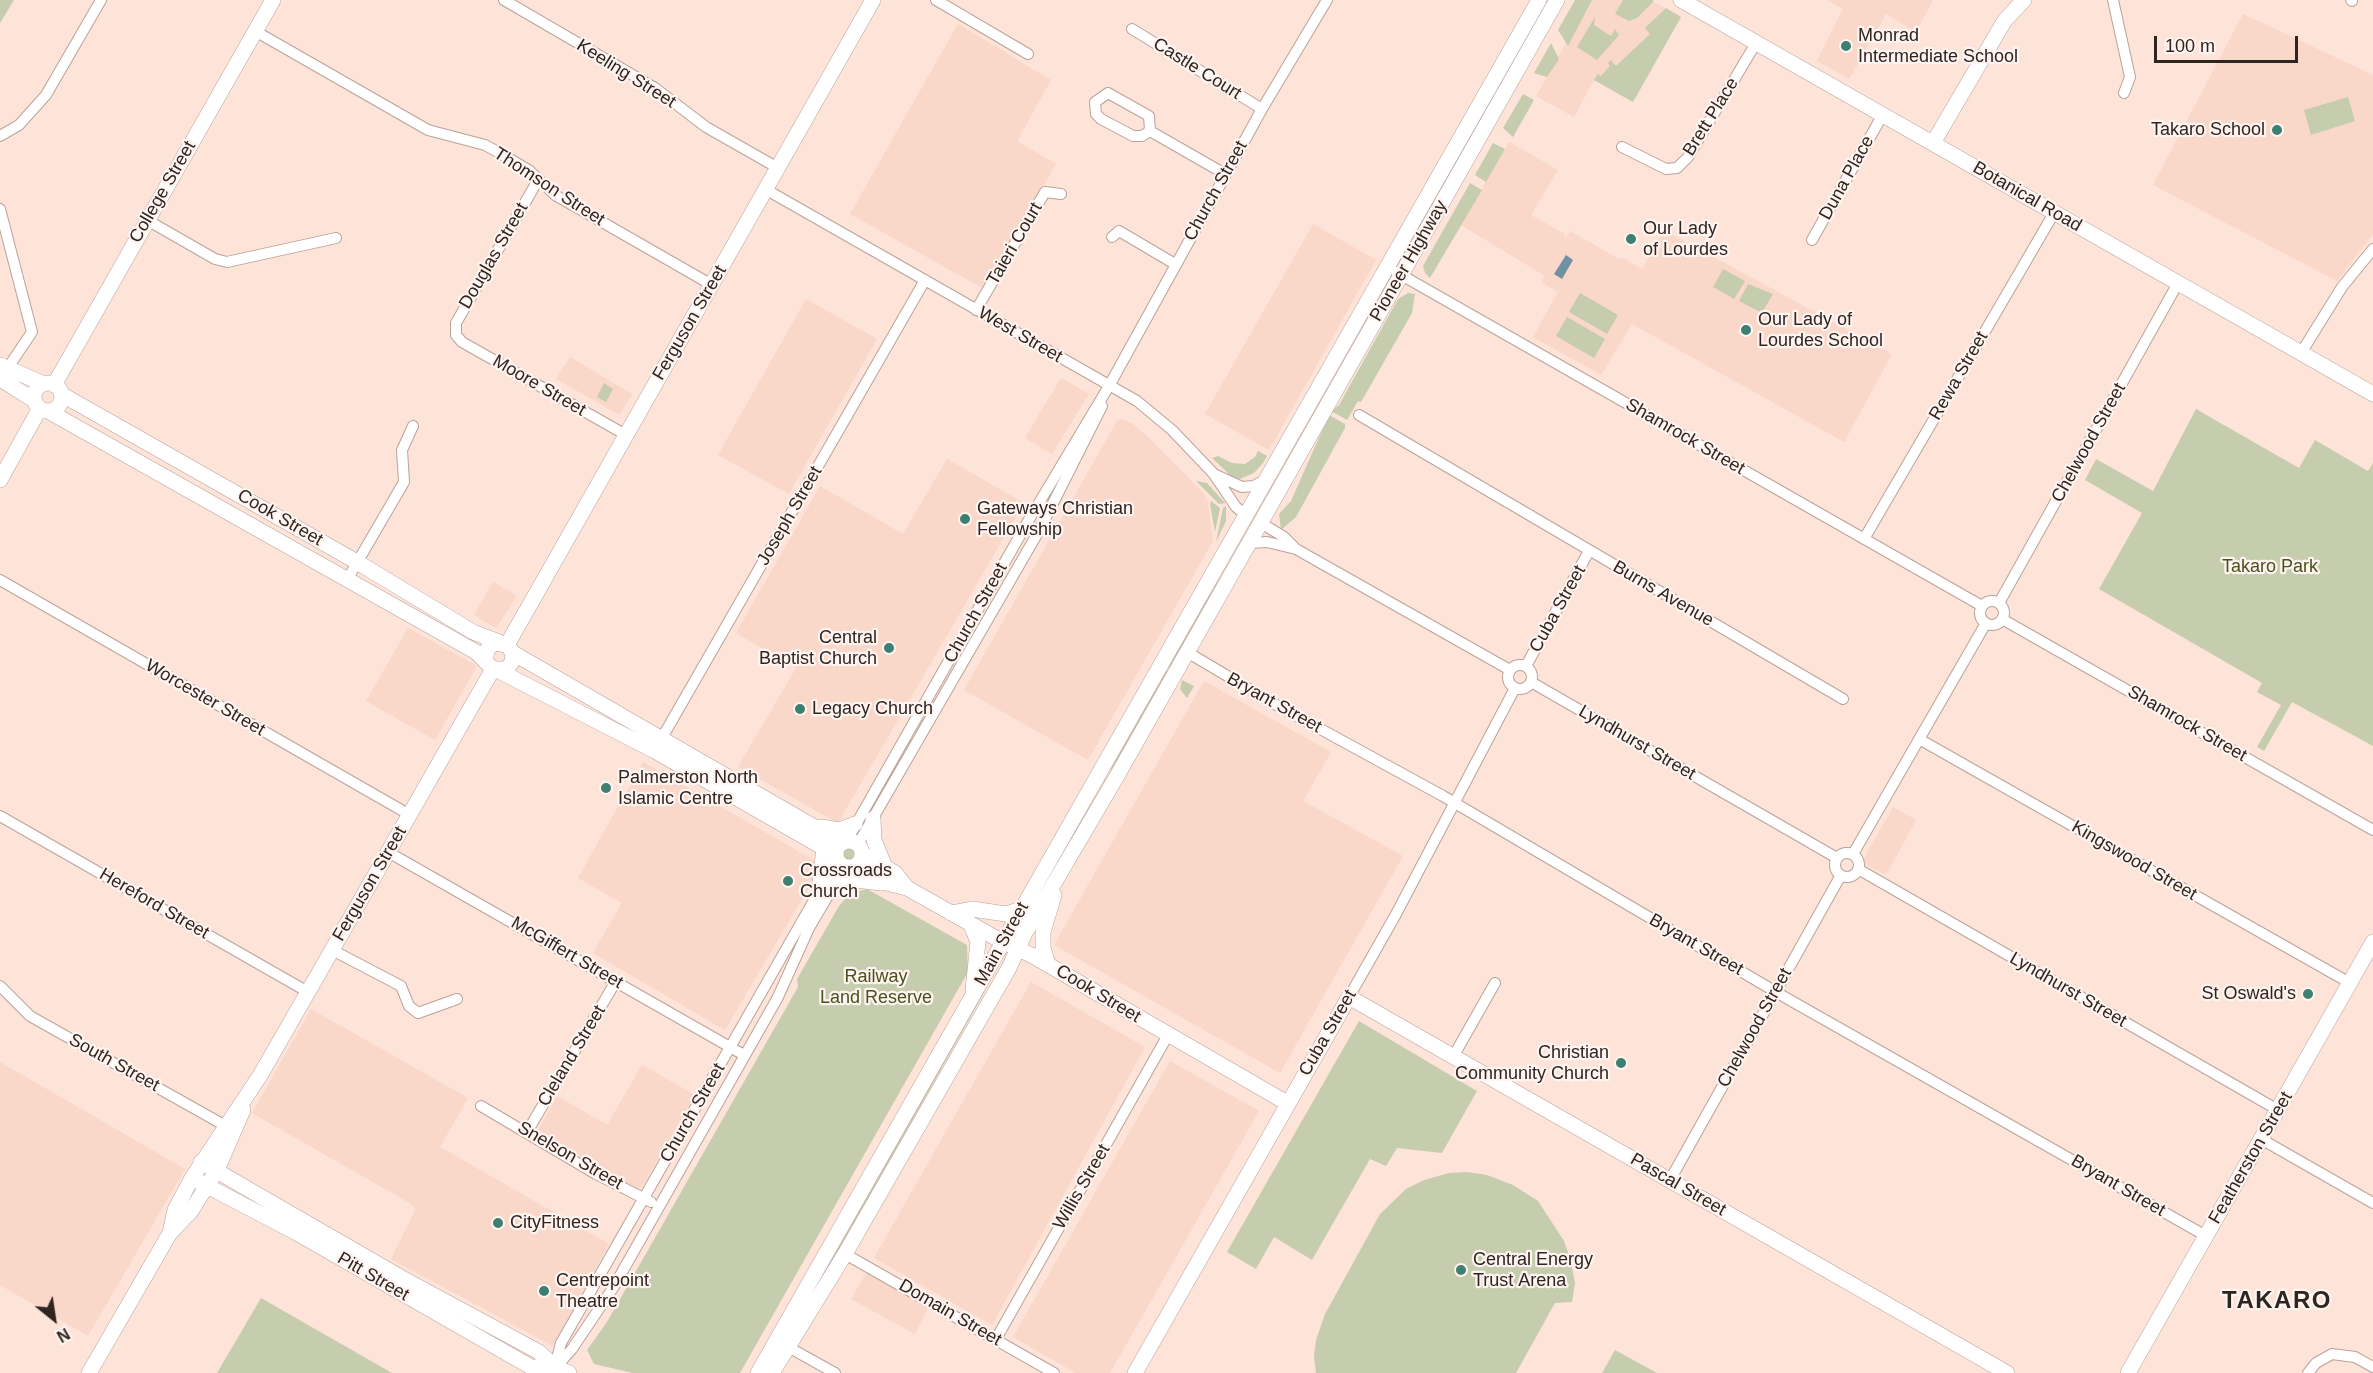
<!DOCTYPE html>
<style>
body{margin:0}
#map{position:relative;width:2373px;height:1373px;overflow:hidden;background:#fde3d8;font-family:Arial,sans-serif}
canvas{display:block}
.north{position:absolute;left:24px;top:1289px;width:60px;height:60px;-webkit-text-stroke:4px #fff4f0;paint-order:stroke;rotate:150deg;font-size:16px;font-weight:700;line-height:24px;text-align:center;color:#2e2521}
.north::after{content:'';display:block;margin:auto;width:21px;height:27px;background:#2e2521;clip-path:polygon(50% 0,100% 100%,50% 72%,0 100%)}
.scale{position:absolute;left:2154px;top:36px;width:144px;height:27px;box-sizing:border-box;border:3px solid #2e2521;border-top:0;padding-left:8px;font-size:18px;line-height:21px;white-space:nowrap;color:#2e2521;-webkit-text-stroke:4px #fff4f0;paint-order:stroke}
</style>
<div id="map">
<canvas width="2373" height="1373"></canvas>
<div class="north">N</div>
<div class="scale">100 m</div>
</div>
<script>
const context = document.querySelector('canvas').getContext('2d');
context.lineJoin = 'round';
function paint(path, color) { context.fillStyle = color; context.fill(path, 'evenodd'); }
const toPath = rows => new Path2D(rows.map(r => 'M' + r).join(''));
function trace(path, color, width, dash) { context.strokeStyle = color; context.lineWidth = width; context.lineCap = dash ? 'butt' : 'round'; context.setLineDash(dash || []); context.stroke(path); }
function label(font, color, halo, rows, align = 'center') {
  context.font = font + ' Arial,sans-serif'; context.lineWidth = 4.5; context.setLineDash([]); context.textBaseline = 'middle'; context.strokeStyle = halo; context.fillStyle = color; for (const [text, x, y, turn = 0] of rows) {
    context.save(); context.translate(x, y); context.rotate((+turn || 0) * Math.PI / 180); context.textAlign = isNaN(turn) ? turn : align; if (halo) context.strokeText(text, 0, 0); context.fillText(text, 0, 0); context.restore();
  }
}
const built = toPath([
 [1590,0,1650,0,1681,17,1633,102,1594,80,1574,117,1536,96],
 [1827,0,1933,0,1916,32,1886,14,1849,79,1817,61,1843,9],
 [2243,14,2373,75,2373,234,2337,281,2153,185],
 [958,24,1051,80,1017,141,1056,164,984,289,850,214],
 [1509,142,1558,170,1531,215,1565,234,1565,240,1570,231,1617,258,1625,259,1642,269,1664,230,1892,354,1844,442,1632,324,1601,375,1533,337,1558,292,1541,282,1545,276,1461,225],
 [1313,224,1376,260,1269,450,1205,414],
 [806,299,877,339,789,494,718,455],
 [570,357,632,394,620,415,556,379],
 [1061,378,1089,394,1052,454,1025,438],
 [1122,419,1133,424,1150,439,1204,494,1208,502,1213,541,1088,760,964,690,1117,421],
 [947,459,1024,503,838,823,738,767,796,668,736,633,820,486,903,534],
 [493,582,517,596,496,628,474,615],
 [408,628,477,666,435,740,366,701],
 [1204,681,1331,752,1303,801,1403,856,1280,1073,1054,945],
 [643,762,822,865,725,1030,593,953,622,903,578,878],
 [1893,807,1916,820,1886,875,1865,864,1863,860],
 [1031,982,1145,1047,992,1325,874,1258],
 [311,1009,468,1098,440,1147,609,1244,553,1346,391,1259,416,1209,408,1202,252,1113],
 [1170,1061,1259,1111,1110,1373,1076,1373,1013,1337],
 [0,1062,185,1169,88,1336,0,1285],
 [642,1065,695,1095,639,1191,537,1132,557,1096,607,1125],
 [867,1272,928,1308,915,1334,851,1299]
]);
const green = toPath([
 [0,0,14,0,0,23],
 [1575,0,1592,0,1568,46,1558,30],
 [1623,0,1652,0,1654,1,1637,18,1629,21,1615,14],
 [1666,8,1681,17,1633,102,1594,80,1598,74,1601,76,1610,66,1608,63,1611,60,1616,66,1650,34,1645,28],
 [1595,17,1594,25,1611,36,1615,29,1619,35,1597,60,1577,47],
 [1539,18,1405,256,1402,254,1522,42],
 [1551,43,1559,59,1547,77,1534,73],
 [1523,94,1534,100,1513,137,1503,128],
 [2348,97,2355,121,2311,135,2304,110],
 [1493,143,1505,149,1486,182,1475,175],
 [1470,183,1482,190,1430,278,1425,273,1423,266],
 [1723,269,1745,281,1734,299,1713,287],
 [1748,284,1773,294,1762,313,1739,301],
 [1408,293,1415,294,1412,313,1361,402,1358,401,1347,420,1331,411,1339,405,1398,299],
 [1580,293,1618,315,1607,334,1569,312],
 [1567,317,1605,339,1594,358,1556,336],
 [604,383,613,389,606,402,597,397],
 [2196,409,2299,468,2315,440,2368,471,2373,463,2373,746,2292,702,2264,751,2257,747,2281,705,2257,692,2262,683,2099,589,2142,513,2085,480,2096,459,2153,491],
 [1329,415,1345,424,1345,428,1296,517,1281,530,1279,514,1291,501],
 [1258,451,1267,456,1263,463,1254,473,1240,479,1231,476,1212,458,1218,456,1232,463,1245,464,1255,457],
 [1196,481,1207,483,1225,503,1219,504],
 [1211,501,1220,508,1215,532,1210,504],
 [1226,506,1226,521,1216,542,1223,508],
 [1217,583,1219,584,1171,669,1167,666],
 [1165,670,1169,672,1114,768,1108,771],
 [1182,680,1194,686,1187,698,1180,689],
 '841 855a8 8 0 1 1 16 0a8 8 0 1 1-16 0Z',
 [867,889,967,945,968,972,740,1373,633,1373,594,1364,587,1350,607,1322,798,987,797,979,839,906,850,893],
 [985,991,791,1336,774,1356,967,1018],
 [1359,1021,1477,1091,1442,1153,1397,1148,1386,1166,1370,1159,1312,1260,1274,1237,1256,1269,1227,1252],
 [1467,1172,1487,1175,1513,1185,1538,1201,1564,1241,1570,1258,1575,1283,1572,1302,1555,1303,1516,1373,1316,1373,1314,1357,1316,1340,1325,1314,1380,1214,1406,1189,1424,1180,1449,1173],
 [261,1298,392,1373,217,1373],
 [1615,1350,1657,1373,1602,1373]
]);
const water = toPath([
 [1566,255,1573,260,1562,279,1554,274]
]);
const street = toPath([
 [504,0,655,88,706,127,778,168],
 [936,0,1028,54],
 [2113,0,2130,77,2124,93],
 [2351,0,2352,1],
 [1132,29,1262,109],
 [255,31,428,130,485,145,498,152,530,171,555,195,712,285],
 [1108,93,1149,116,1150,131,1142,136,1133,136,1101,119,1096,114,1095,102,1108,93],
 [1150,131,1225,174],
 [0,136,19,125,46,95,101,0],
 [1622,147,1666,169,1677,168,1688,157,1756,43],
 [538,180,456,323,456,335,462,342,626,435],
 [765,189,1137,401,1172,430,1213,473,1236,507,1247,516],
 [0,209,32,332,7,369],
 [147,220,215,259,227,262,336,238],
 [1112,237,1119,231,1175,264],
 [1812,240,1882,116],
 [1396,272,1982,606],
 [976,310,1045,192,1061,194],
 [2301,353,2342,287,2373,249],
 [1359,415,1843,699],
 [1216,475,1242,487,1254,486,1267,479],
 [1261,523,1284,537,1296,549],
 [1864,539,2054,213],
 [1249,543,1267,542,1296,549,1510,670],
 [0,580,410,815],
 [347,580,404,482,402,450,413,426],
 '1980 613a12 12 0 1 1 24 0a12 12 0 1 1-24 0Z',
 [1999,603,2178,283],
 [2002,619,2373,830],
 [1187,652,1271,702,1443,796,1788,999,2206,1236],
 '1508 677a12 12 0 1 1 24 0a12 12 0 1 1-24 0Z',
 [1526,666,1589,551],
 [1531,682,1837,858],
 [1919,739,2350,983],
 [659,743,925,280],
 [0,816,308,992],
 [846,842,1027,523,1109,386,1262,109,1327,0],
 [858,844,1040,529,1102,406],
 [388,852,744,1055],
 '1835 865a12 12 0 1 1 24 0a12 12 0 1 1-24 0Z',
 [1853,854,1986,623],
 [1858,869,2278,1110],
 [332,950,401,986,409,1006,418,1013,457,999],
 [0,986,30,1016,231,1129],
 [1349,997,1395,916,1515,688],
 [1453,1057,1495,983],
 [481,1106,596,1174,651,1202],
 [527,1132,616,981],
 [2261,1139,2373,1203],
 [1670,1180,1841,875],
 [845,1254,1054,1373],
 [996,1339,1168,1035],
 [790,1348,835,1373],
 [556,1367,572,1349,613,1288,778,997,809,928,845,867],
 [554,1370,561,1343,837,860],
 [2308,1373,2316,1363,2332,1354,2355,1357,2373,1367]
]);
const secondary = toPath([
 [1681,0,2373,394],
 [1933,143,2005,20,2024,0],
 [0,365,44,384],
 [0,379,34,400],
 '34 397a14 14 0 1 1 28 0a14 14 0 1 1-28 0Z',
 [54,385,273,0],
 [61,394,357,562,473,632,499,642],
 [48,411,476,652,493,669,507,669,512,662,513,653,507,645,495,643,488,648,485,659],
 [0,480,40,408],
 [507,645,873,0],
 [513,653,842,843],
 [499,671,655,751,836,855],
 [873,819,874,840,885,867],
 [821,827,839,830,855,824],
 '836 854a13 13 0 1 1 26 0a13 13 0 1 1-26 0Z',
 [863,854,895,873,907,888],
 [858,865,887,883,907,888,994,937,1033,956,1287,1103],
 [819,890,824,849],
 [830,891,856,880,881,883],
 [951,913,972,909,1006,914,1021,909],
 [971,925,978,942,973,990],
 [1048,964,1043,948,1043,932,1054,895],
 [201,1162,402,1278,539,1352,555,1367,569,1373],
 [192,1178,295,1232,531,1367,555,1367],
 [170,1233,175,1210,192,1178,261,1074,493,669],
 [89,1373,170,1233,191,1211,217,1170,243,1110],
 [758,1373,1539,0],
 [772,1373,845,1254,1009,968,1025,933,1117,776,1557,0],
 [1135,1373,1349,997,2007,1373],
 [2128,1373,2373,942]
]);
const markers = [
 [1846,46,6,"#3d7f70"],
 [2277,130,6,"#3d7f70"],
 [1631,239,6,"#3d7f70"],
 [1746,330,6,"#3d7f70"],
 [965,519,6,"#3d7f70"],
 [889,648,6,"#3d7f70"],
 [800,709,6,"#3d7f70"],
 [606,788,6,"#3d7f70"],
 [788,881,6,"#3d7f70"],
 [2308,994,6,"#3d7f70"],
 [1621,1063,6,"#3d7f70"],
 [498,1223,6,"#3d7f70"],
 [1461,1270,6,"#3d7f70"],
 [544,1291,6,"#3d7f70"]
];
const poiNames = [
 ["Monrad",1858,36],
 ["Intermediate School",1858,57],
 ["Takaro School",2265,130,"right"],
 ["Our Lady",1643,229],
 ["of Lourdes",1643,250],
 ["Our Lady of",1758,320],
 ["Lourdes School",1758,341],
 ["Gateways Christian",977,509],
 ["Fellowship",977,530],
 ["Central",877,638,"right"],
 ["Baptist Church",877,659,"right"],
 ["Legacy Church",812,709],
 ["Palmerston North",618,778],
 ["Islamic Centre",618,799],
 ["Crossroads",800,871],
 ["Church",800,892],
 ["St Oswald's",2296,994,"right"],
 ["Christian",1609,1053,"right"],
 ["Community Church",1609,1074,"right"],
 ["CityFitness",510,1223],
 ["Central Energy",1473,1260],
 ["Trust Arena",1473,1281],
 ["Centrepoint",556,1281],
 ["Theatre",556,1302]
];
const streetNames = [
 ["Castle Court",1197,69,32],
 ["Keeling Street",626,74,32],
 ["Brett Place",1711,117,-58],
 ["Duna Place",1847,178,-61],
 ["Thomson Street",549,187,33],
 ["Church Street",1216,191,-61],
 ["College Street",163,192,-60],
 ["Botanical Road",2027,197,30],
 ["Taieri Court",1015,244,-60],
 ["Douglas Street",494,256,-60],
 ["Pioneer Highway",1409,261,-60],
 ["Ferguson Street",690,323,-60],
 ["West Street",1020,335,30],
 ["Rewa Street",1959,376,-60],
 ["Moore Street",539,386,30],
 ["Shamrock Street",1685,437,30],
 ["Chelwood Street",2089,443,-61],
 ["Joseph Street",790,516,-60],
 ["Cook Street",280,518,30],
 ["Burns Avenue",1663,594,30],
 ["Cuba Street",1558,609,-61],
 ["Church Street",976,613,-61],
 ["Worcester Street",205,698,30],
 ["Bryant Street",1274,703,29],
 ["Shamrock Street",2187,724,30],
 ["Lyndhurst Street",1637,743,30],
 ["Kingswood Street",2134,861,30],
 ["Ferguson Street",370,884,-60],
 ["Hereford Street",154,904,30],
 ["Main Street",1002,944,-61],
 ["Bryant Street",1696,945,30],
 ["McGiffert Street",567,953,30],
 ["Lyndhurst Street",2068,990,30],
 ["Cook Street",1098,994,31],
 ["Chelwood Street",1755,1028,-61],
 ["Cuba Street",1328,1033,-60],
 ["Cleland Street",572,1056,-59],
 ["South Street",114,1063,29],
 ["Church Street",693,1113,-60],
 ["Snelson Street",570,1156,30],
 ["Featherston Street",2251,1158,-60],
 ["Pascal Street",1678,1185,30],
 ["Bryant Street",2118,1186,30],
 ["Willis Street",1082,1187,-60],
 ["Pitt Street",373,1277,30],
 ["Domain Street",950,1313,30]
];
const parkNames = [
 ["Takaro Park",2270,567],
 ["Railway",876,977],
 ["Land Reserve",876,998]
];
const districtNames = [
 ["TAKARO",2277,1301]
];
paint(built, '#f9d7c9');
paint(green, '#c6cdae');
paint(water, '#7091a1');
trace(street, '#bba298', 12);
trace(secondary, '#bba298', 16);
trace(street, '#fff', 10);
trace(secondary, '#fff', 15);
for (const [x, y, r, color] of markers) { const dot = new Path2D(); dot.arc(x, y, r, 0, 2 * Math.PI); context.fillStyle = color; context.fill(dot); trace(dot, '#fff4f0', 2); }
label('18px', '#2e2521', '#fff4f0', poiNames, 'left');
label('18px', '#2e2521', '#fff4f0', streetNames);
label('18px', '#49511f', '#fff4f0', parkNames);
context.letterSpacing = '1.5px';
label('bold 24px', '#2e2521', '#fff4f0', districtNames);
context.letterSpacing = '0px';
</script>
